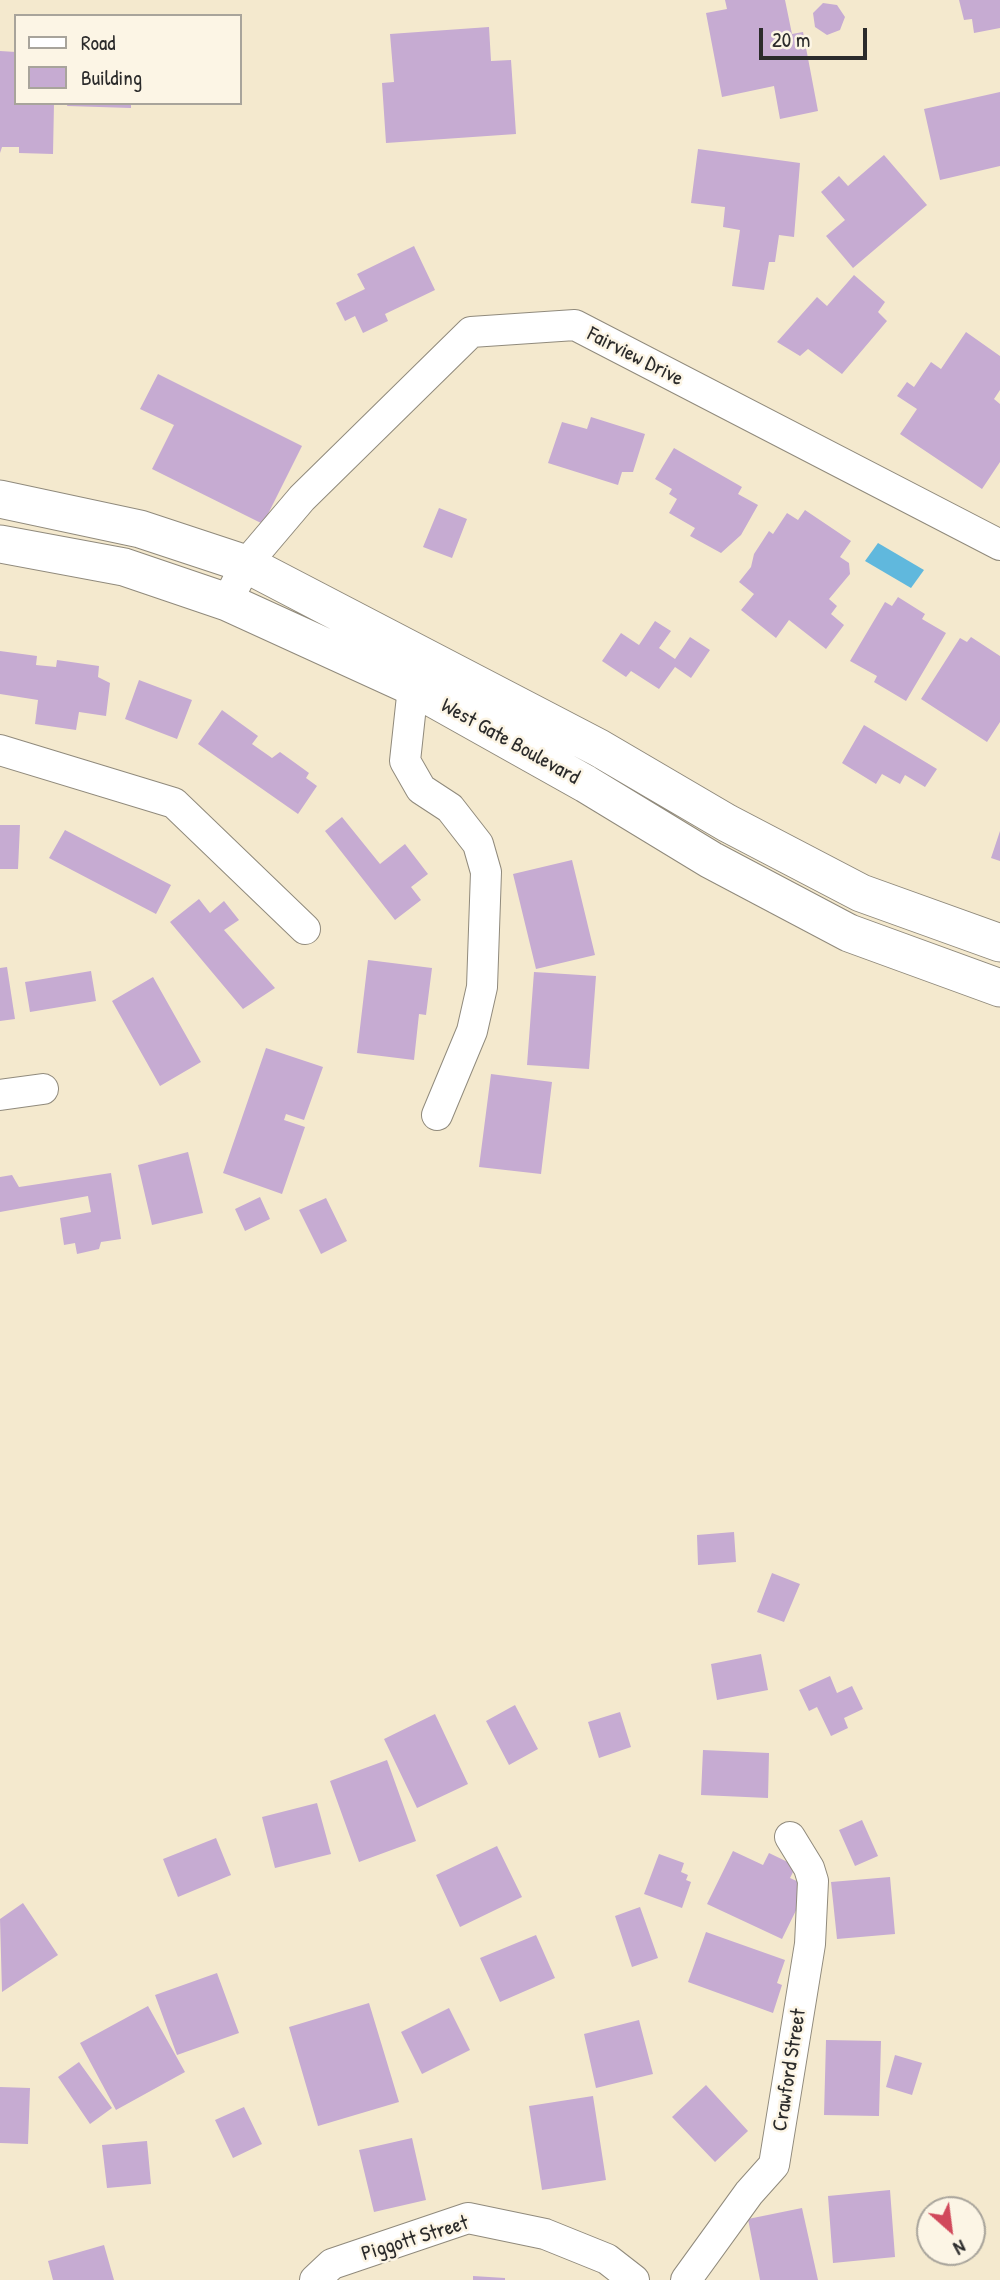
<!DOCTYPE html>
<style>
body{margin:0}
#map{position:relative;width:1000px;height:2280px;overflow:hidden;background:#f4e9ce;font-family:"Patrick Hand",sans-serif}
canvas{display:block}
.legend{position:absolute;left:14px;top:14px;width:228px;height:91px;box-sizing:border-box;background:#fcf5e5;border:2px solid #a8a49b;margin:0;padding:9px 12px;list-style:none;font-size:21px;color:#2b2b2b}
.legend li{display:flex;align-items:center;gap:14px;height:35px}
.legend b{width:35px;border:2px solid #a8a49b}
.north{position:absolute;left:916px;top:2196px;width:70px;height:70px;box-sizing:border-box;background:#fcf5e5;border:2px solid #a8a49b;border-radius:50%;rotate:152deg;font-size:19px;font-weight:700;line-height:28px;text-align:center;color:#2b2b2b}
.north::after{content:'';display:block;margin:auto;width:24px;height:32px;background:#d1495b;clip-path:polygon(50% 0,100% 100%,50% 72%,0 100%)}
.scale{position:absolute;left:759px;top:28px;width:108px;height:32px;box-sizing:border-box;border:4px solid #2b2b2b;border-top:0;padding-left:9px;font-size:21px;line-height:24px;white-space:nowrap;color:#2b2b2b;-webkit-text-stroke:5px #fcf5e5;paint-order:stroke}
</style>
<div id="map">
<canvas width="1000" height="2280"></canvas>
<ul class="legend">
<li><b style="height:9px;background:#fff"></b>Road</li>
<li><b style="height:19px;background:#c6abd2"></b>Building</li>
</ul>
<div class="north">N</div>
<div class="scale">20 m</div>
</div>
<script>
const context = document.querySelector('canvas').getContext('2d');
context.lineJoin = 'round';
function paint(path, color) { context.fillStyle = color; context.fill(path, 'evenodd'); }
const toPath = rows => new Path2D(rows.map(r => 'M' + r).join(''));
function trace(path, color, width, dash) { context.strokeStyle = color; context.lineWidth = width; context.lineCap = dash ? 'butt' : 'round'; context.setLineDash(dash || []); context.stroke(path); }
function label(font, color, halo, rows, align = 'center') {
  context.font = font + ' "Patrick Hand",sans-serif'; context.lineWidth = 5; context.setLineDash([]); context.textBaseline = 'middle'; context.strokeStyle = halo; context.fillStyle = color; for (const [text, x, y, turn = 0] of rows) {
    context.save(); context.translate(x, y); context.rotate((+turn || 0) * Math.PI / 180); context.textAlign = isNaN(turn) ? turn : align; if (halo) context.strokeText(text, 0, 0); context.fillText(text, 0, 0); context.restore();
  }
}
const water = toPath([
 [878,543,924,570,911,588,865,561]
]);
const building = toPath([
 [725,0,785,0,792,34,803,32,818,111,780,119,774,86,722,97,706,13,727,9],
 [959,0,1000,0,1000,28,974,33,972,19,964,20],
 [823,3,837,5,845,17,840,30,827,35,815,27,813,13],
 [489,27,491,61,511,60,516,134,386,143,382,83,394,82,390,34],
 [0,51,16,52,16,103,54,103,53,154,19,153,19,147,2,147,0,153],
 [1000,92,1000,166,940,180,924,109],
 [68,103,131,103,131,108,67,106],
 [698,149,800,163,794,237,779,235,775,262,769,262,764,290,732,286,740,230,723,227,725,207,691,203],
 [884,155,927,205,853,268,826,236,845,220,821,192,839,176,848,186],
 [414,246,435,290,385,314,388,321,363,333,355,316,345,321,336,303,365,289,357,274],
 [854,275,885,302,878,312,887,321,842,374,808,349,800,356,777,342,817,297,827,306],
 [966,332,1000,356,1000,390,994,399,1000,404,1000,462,982,489,900,434,917,409,897,396,907,382,914,387,931,362,941,369],
 [158,374,302,446,263,524,152,469,174,425,140,409],
 [591,417,645,434,633,472,622,472,618,485,548,463,562,422,587,429],
 [674,448,742,487,738,494,758,505,741,535,721,553,690,536,695,528,669,513,677,499,669,494,672,489,655,479],
 [439,508,467,519,452,558,423,547],
 [805,510,851,541,840,557,849,563,850,574,829,599,837,606,831,614,844,625,826,649,789,620,776,638,741,610,754,594,739,582,751,567,754,554,769,531,773,534,787,513,798,520],
 [898,597,925,614,922,619,946,633,906,701,874,682,877,676,850,661,885,602,892,606],
 [655,621,671,631,659,648,675,659,690,637,710,650,691,678,675,667,659,689,631,671,626,677,602,661,621,633,639,645],
 [971,637,1000,656,1000,722,987,742,921,699,960,638,967,642],
 [0,651,37,656,36,665,56,667,57,660,99,666,98,677,110,683,106,716,79,712,76,730,35,724,38,700,0,694],
 [139,680,192,700,177,739,125,719],
 [222,710,258,736,252,744,272,758,280,752,309,773,306,778,317,786,298,814,198,744],
 [864,725,937,769,925,787,905,775,900,784,882,774,876,784,842,763],
 [342,817,380,864,405,844,428,874,411,887,421,900,395,920,325,831],
 [0,825,20,825,18,869,0,869],
 [65,830,171,885,156,914,49,858],
 [1000,831,1000,861,991,858],
 [572,860,595,955,536,969,513,874],
 [199,899,210,913,224,901,239,920,224,930,275,988,243,1009,170,922],
 [368,960,432,968,426,1015,419,1014,414,1060,357,1053],
 [7,967,15,1019,0,1021,0,968],
 [91,971,96,1001,30,1012,25,982],
 [534,972,596,976,589,1069,527,1065],
 [153,977,201,1062,160,1086,112,1001],
 [266,1048,323,1067,304,1120,286,1114,284,1120,305,1127,282,1194,223,1173],
 [491,1074,552,1082,541,1174,479,1167],
 [188,1152,203,1213,152,1225,138,1165],
 [111,1173,121,1239,101,1242,99,1249,77,1254,75,1243,64,1245,60,1218,91,1212,88,1196,0,1212,0,1177,12,1175,19,1187],
 [260,1197,270,1219,245,1231,235,1209],
 [326,1198,347,1241,321,1254,299,1210],
 [734,1532,736,1562,698,1565,697,1535],
 [772,1573,800,1584,784,1622,757,1612],
 [761,1654,768,1690,717,1700,711,1664],
 [830,1676,837,1693,852,1686,863,1709,844,1718,848,1728,831,1736,817,1707,809,1711,799,1690],
 [515,1705,538,1749,509,1765,486,1721],
 [620,1712,631,1747,599,1758,588,1722],
 [435,1714,468,1784,417,1808,384,1739],
 [703,1750,769,1753,768,1798,701,1795],
 [387,1760,416,1841,359,1862,330,1781],
 [317,1803,331,1854,275,1868,262,1817],
 [862,1820,878,1856,855,1866,839,1830],
 [216,1838,231,1875,178,1897,163,1859],
 [497,1846,522,1897,460,1927,436,1875],
 [733,1851,763,1865,769,1853,796,1866,790,1878,808,1886,782,1939,707,1904],
 [659,1854,684,1863,681,1872,688,1875,686,1880,691,1882,682,1908,644,1894],
 [890,1877,895,1934,837,1939,831,1882],
 [23,1903,58,1955,2,1992,0,1919],
 [640,1907,658,1958,632,1967,615,1916],
 [706,1932,785,1960,777,1983,782,1985,773,2013,688,1982],
 [536,1935,555,1978,500,2002,480,1958],
 [217,1973,239,2033,177,2055,155,1995],
 [369,2003,399,2102,318,2126,289,2027],
 [148,2006,185,2072,116,2110,80,2043],
 [449,2008,470,2050,422,2074,401,2032],
 [639,2020,653,2074,596,2088,584,2034],
 [826,2040,881,2041,879,2116,824,2115],
 [895,2055,922,2063,912,2095,886,2087],
 [79,2062,112,2108,90,2124,58,2077],
 [706,2085,748,2131,715,2162,672,2117],
 [0,2087,30,2088,28,2144,0,2143],
 [593,2096,606,2180,542,2190,529,2106],
 [244,2107,262,2144,233,2158,215,2120],
 [412,2138,426,2200,374,2212,359,2150],
 [147,2141,151,2184,107,2188,102,2145],
 [890,2190,895,2257,833,2263,828,2196],
 [802,2208,818,2280,760,2280,748,2219],
 [104,2245,114,2280,53,2280,48,2261],
 [473,2276,505,2278,505,2280,473,2280]
]);
const minor = toPath([
 [227,602,246,564,302,498,471,332,575,325,1000,545],
 [413,687,405,761,421,789,450,808,478,844,486,872,482,987,472,1031,437,1115],
 [0,750,174,803,305,929],
 [0,1095,43,1089],
 [315,2280,332,2264,468,2218,545,2234,607,2259,634,2280],
 [686,2280,749,2193,774,2165,810,1944,813,1881,809,1868,790,1837]
]);
const tertiary = toPath([
 [0,499,140,529,246,564,599,748,727,823,861,893,1000,943],
 [0,544,124,567,227,602,413,687,586,784,711,860,849,933,1000,988]
]);
const streetNames = [
 ["Fairview Drive",635,357,27],
 ["West Gate Boulevard",510,742,29],
 ["Crawford Street",790,2070,-81],
 ["Piggott Street",415,2239,-17]
];
paint(water, '#60b8dd');
paint(building, '#c6abd2');
trace(minor, '#908a7c', 32);
trace(tertiary, '#908a7c', 39);
trace(minor, '#fff', 30);
trace(tertiary, '#fff', 37);
label('21px', '#2b2b2b', '#fcf5e5', streetNames);
</script>
